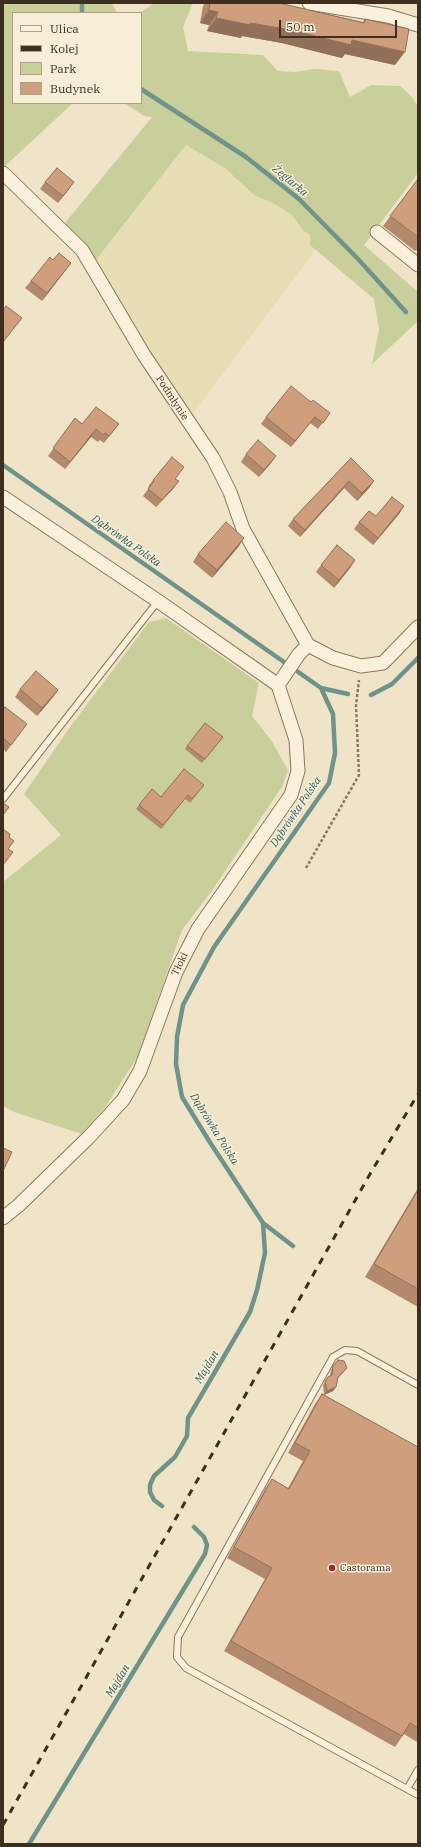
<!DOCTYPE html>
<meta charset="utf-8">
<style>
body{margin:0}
#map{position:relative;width:421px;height:1847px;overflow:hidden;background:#f0e4c8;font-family:"IBM Plex Serif",serif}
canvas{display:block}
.frame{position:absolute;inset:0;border:4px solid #3d2e20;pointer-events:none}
.legend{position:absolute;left:12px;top:12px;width:130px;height:92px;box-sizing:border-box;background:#f7eed8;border:1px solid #ada18e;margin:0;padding:5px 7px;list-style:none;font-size:12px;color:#3d2e20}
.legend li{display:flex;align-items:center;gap:8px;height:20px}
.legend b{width:20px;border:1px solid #ada18e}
.scale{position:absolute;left:279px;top:20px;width:118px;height:18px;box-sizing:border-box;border:2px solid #3d2e20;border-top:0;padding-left:5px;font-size:12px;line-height:14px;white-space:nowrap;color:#3d2e20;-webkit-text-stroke:3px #f7eed8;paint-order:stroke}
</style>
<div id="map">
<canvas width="421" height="1847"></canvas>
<div class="frame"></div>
<ul class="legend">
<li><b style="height:5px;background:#faf1dc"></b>Ulica</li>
<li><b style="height:5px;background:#3d2e20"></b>Kolej</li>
<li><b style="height:11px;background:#c9cf9b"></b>Park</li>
<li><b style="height:11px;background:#cf9f7d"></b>Budynek</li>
</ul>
<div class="scale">50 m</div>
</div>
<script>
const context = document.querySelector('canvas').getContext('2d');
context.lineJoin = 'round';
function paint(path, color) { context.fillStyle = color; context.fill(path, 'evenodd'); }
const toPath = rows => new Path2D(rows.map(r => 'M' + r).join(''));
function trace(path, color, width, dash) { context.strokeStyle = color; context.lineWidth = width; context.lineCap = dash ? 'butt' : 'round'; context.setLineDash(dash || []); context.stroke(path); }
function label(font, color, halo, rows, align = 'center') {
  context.font = font + ' "IBM Plex Serif",serif'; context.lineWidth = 3; context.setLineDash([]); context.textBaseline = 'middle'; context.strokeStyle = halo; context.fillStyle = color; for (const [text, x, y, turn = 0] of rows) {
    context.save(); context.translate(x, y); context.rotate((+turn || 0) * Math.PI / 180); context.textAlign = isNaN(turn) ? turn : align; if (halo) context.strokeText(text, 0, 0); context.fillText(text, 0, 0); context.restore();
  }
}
const farmland = toPath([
 [186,145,224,163,316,232,314,252,190,418,95,261]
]);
const green = toPath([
 [3,3,112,3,117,13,13,13,13,103,73,103,3,168],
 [154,3,193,3,183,27,188,51,263,55,278,71,295,72,315,69,339,71,350,97,371,85,400,86,412,97,418,107,418,173,364,245,418,292,418,321,372,364,379,330,374,299,310,245,310,235,304,231,292,215,275,204,254,195,225,168,186,145,95,261,65,223,152,117,144,116,124,103,141,103,140,13],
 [166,618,259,683,252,716,271,740,288,770,282,787,211,892,182,930,138,1056,106,1106,82,1134,14,1112,3,1106,3,882,61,835,24,794,70,727,149,622]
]);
const stream = toPath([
 [82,13,82,3],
 [141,89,246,157,299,199,359,260,406,312],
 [3,465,321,688,333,714,335,753,329,783,214,947,183,1005,177,1037,176,1064,182,1097,211,1144,263,1223,293,1246],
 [321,688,348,694],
 [371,695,392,684,418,658],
 [162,1506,154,1500,150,1492,150,1485,154,1476,175,1457,187,1436,188,1418,250,1312,257,1290,265,1253,263,1223],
 [29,1844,205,1554,207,1545,204,1537,194,1527]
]);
const path = toPath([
 [306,868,359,775,356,705,359,680]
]);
const service = toPath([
 [3,799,158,601],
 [418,1385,357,1351,345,1350,333,1357,178,1637,177,1657,186,1668,418,1795],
 [407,1789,418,1770]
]);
const minor = toPath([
 [309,3,388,16,418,25],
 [3,173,82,250,144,355,213,458,230,492,243,529,308,645],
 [377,232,418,265],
 [3,497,158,601,278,685],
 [278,685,299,654,308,645,333,658,361,666,383,663,418,627],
 [3,1218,18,1206,89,1137,123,1100,140,1071,176,972,198,929,291,795,298,771,296,740,278,685]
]);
const rail = toPath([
 [3,1825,370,1174,418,1094]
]);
const wall = toPath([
 [205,3,258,3,260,4,261,3,279,3,363,22,365,19,395,65,345,54,342,58,282,43,242,36,241,38,207,31,209,25,200,23,203,6],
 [418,179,418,251,416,250,415,251,383,226],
 [45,182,69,189,58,203,40,189],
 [53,260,71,263,42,301,25,288,31,281],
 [311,402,330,413,318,429,310,423,291,447,261,424,266,417],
 [75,418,82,424,119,424,104,443,100,440,98,442,91,437,65,469,48,456],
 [246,454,276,456,271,463,259,477,241,462],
 [351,458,374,481,369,488,357,501,344,488,300,537,288,526,293,519],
 [176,479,173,489,156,507,143,496,149,488,148,487,153,480],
 [404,506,399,514,373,545,354,529,359,522],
 [239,546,212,578,193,562,198,554],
 [355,560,350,568,334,588,316,572,321,565],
 [20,689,58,690,53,697,37,716,15,697],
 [3,710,22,731,6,752,3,749],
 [223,737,202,763,185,749,187,746],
 [201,789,190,803,185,799,161,829,136,809,139,805,161,797],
 [418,1188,418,1307,365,1277],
 [338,1360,347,1368,344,1372,337,1379,336,1387,333,1391,324,1395,418,1447,418,1740,417,1742,404,1734,395,1747,224,1651,265,1579,227,1558,265,1489,272,1479,288,1488,303,1461,288,1453,315,1404,322,1394,324,1394,323,1385,328,1377,330,1376,331,1370]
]);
const shadedWall = toPath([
 [209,10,218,12,209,25,200,23],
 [216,18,250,23,352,40,405,52,395,65,345,54,342,58,282,43,242,36,241,38,207,31],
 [74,182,69,189,58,203,63,196],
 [71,263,66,270,42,301,47,293],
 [315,417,310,423,291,447,295,441],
 [96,429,91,437,65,469,70,462],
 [276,456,271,463,259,477,264,470],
 [179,481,173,489,156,507,162,500],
 [349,481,344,488,300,537,305,530],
 [374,481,369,488,357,501,362,493],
 [404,506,399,514,373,545,378,538],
 [244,538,239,546,212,578,217,570],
 [355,560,350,568,334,588,339,580],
 [58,690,53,697,37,716,42,708],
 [336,1387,333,1391,324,1395,327,1391]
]);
const building = toPath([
 [210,3,258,3,262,4,262,3,279,3,364,23,365,19,409,29,405,52,352,40,351,45,291,30,250,23,250,25,216,18,218,12,209,10,210,3],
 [57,168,74,182,63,196,45,182,57,168],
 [418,179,418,237,390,216,418,179],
 [59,253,71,263,47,293,31,281,50,257,53,260,59,253],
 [6,306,22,318,3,342,3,310,6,306],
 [291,386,311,402,313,400,330,413,323,423,315,417,295,441,266,417,291,386],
 [96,407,119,424,109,436,105,433,103,435,96,429,70,462,53,448,75,418,82,424,96,407],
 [258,440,276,456,264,470,246,454,258,440],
 [172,457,184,467,175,479,179,481,162,500,148,489,154,481,153,480,172,457],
 [351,458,374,481,362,493,349,481,305,530,293,519,351,458],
 [392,497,404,506,378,538,359,522,369,511,376,516,392,497],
 [226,522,244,538,217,570,198,554,226,522],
 [337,545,355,560,339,580,321,565,337,545],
 [36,671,58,690,42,708,20,689,36,671],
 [5,707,27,724,11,745,3,738,3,710,5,707],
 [205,723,223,737,205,759,187,746,205,723],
 [184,769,204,785,192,799,188,795,163,825,139,805,152,789,161,797,184,769],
 [3,803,9,807,3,815,3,803],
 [3,829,10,834,9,837,14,841,8,849,13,852,3,865,3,829],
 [3,1148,12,1152,3,1171,3,1148],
 [418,1190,418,1289,374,1264,418,1190],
 [338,1360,344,1361,347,1368,338,1377,336,1387,327,1391,325,1381,328,1377,332,1375,333,1366,338,1360],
 [322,1394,418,1447,418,1728,410,1723,402,1736,231,1641,272,1568,234,1547,272,1479,289,1489,310,1451,295,1443,322,1394]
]);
const markers = [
 [332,1568,4,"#9e2a2b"]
];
const streetNames = [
 ["Podmłynie",172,398,57],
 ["Tłoki",180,964,-64]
];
const poiNames = [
 ["Castorama",340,1568]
];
const waterNames = [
 ["Żeglarka",290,181,40],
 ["Dąbrówka Polska",126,541,35],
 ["Dąbrówka Polska",296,812,-56],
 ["Dąbrówka Polska",214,1129,58],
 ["Majdan",207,1367,-59],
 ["Majdan",118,1681,-59]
];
paint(farmland, '#e6deb5');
paint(green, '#c9cf9b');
trace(stream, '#6f938a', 4.5);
trace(service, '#8d765c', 8);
trace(minor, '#8d765c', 15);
trace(path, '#8d765c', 2.5, [3, 2]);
trace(service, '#faf1dc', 6);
trace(minor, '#faf1dc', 13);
trace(rail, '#3d2e20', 3, [7, 7]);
paint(wall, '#b2896c');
paint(shadedWall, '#916f58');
paint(building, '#cf9f7d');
trace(building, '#916f58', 1);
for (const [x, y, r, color] of markers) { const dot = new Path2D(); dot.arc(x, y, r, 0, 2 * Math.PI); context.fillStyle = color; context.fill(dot); trace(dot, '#f7eed8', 1.5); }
label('10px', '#3d2e20', '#f7eed8', streetNames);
label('10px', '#3d2e20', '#f7eed8', poiNames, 'left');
label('italic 11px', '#2f5d5a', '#f7eed8', waterNames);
</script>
